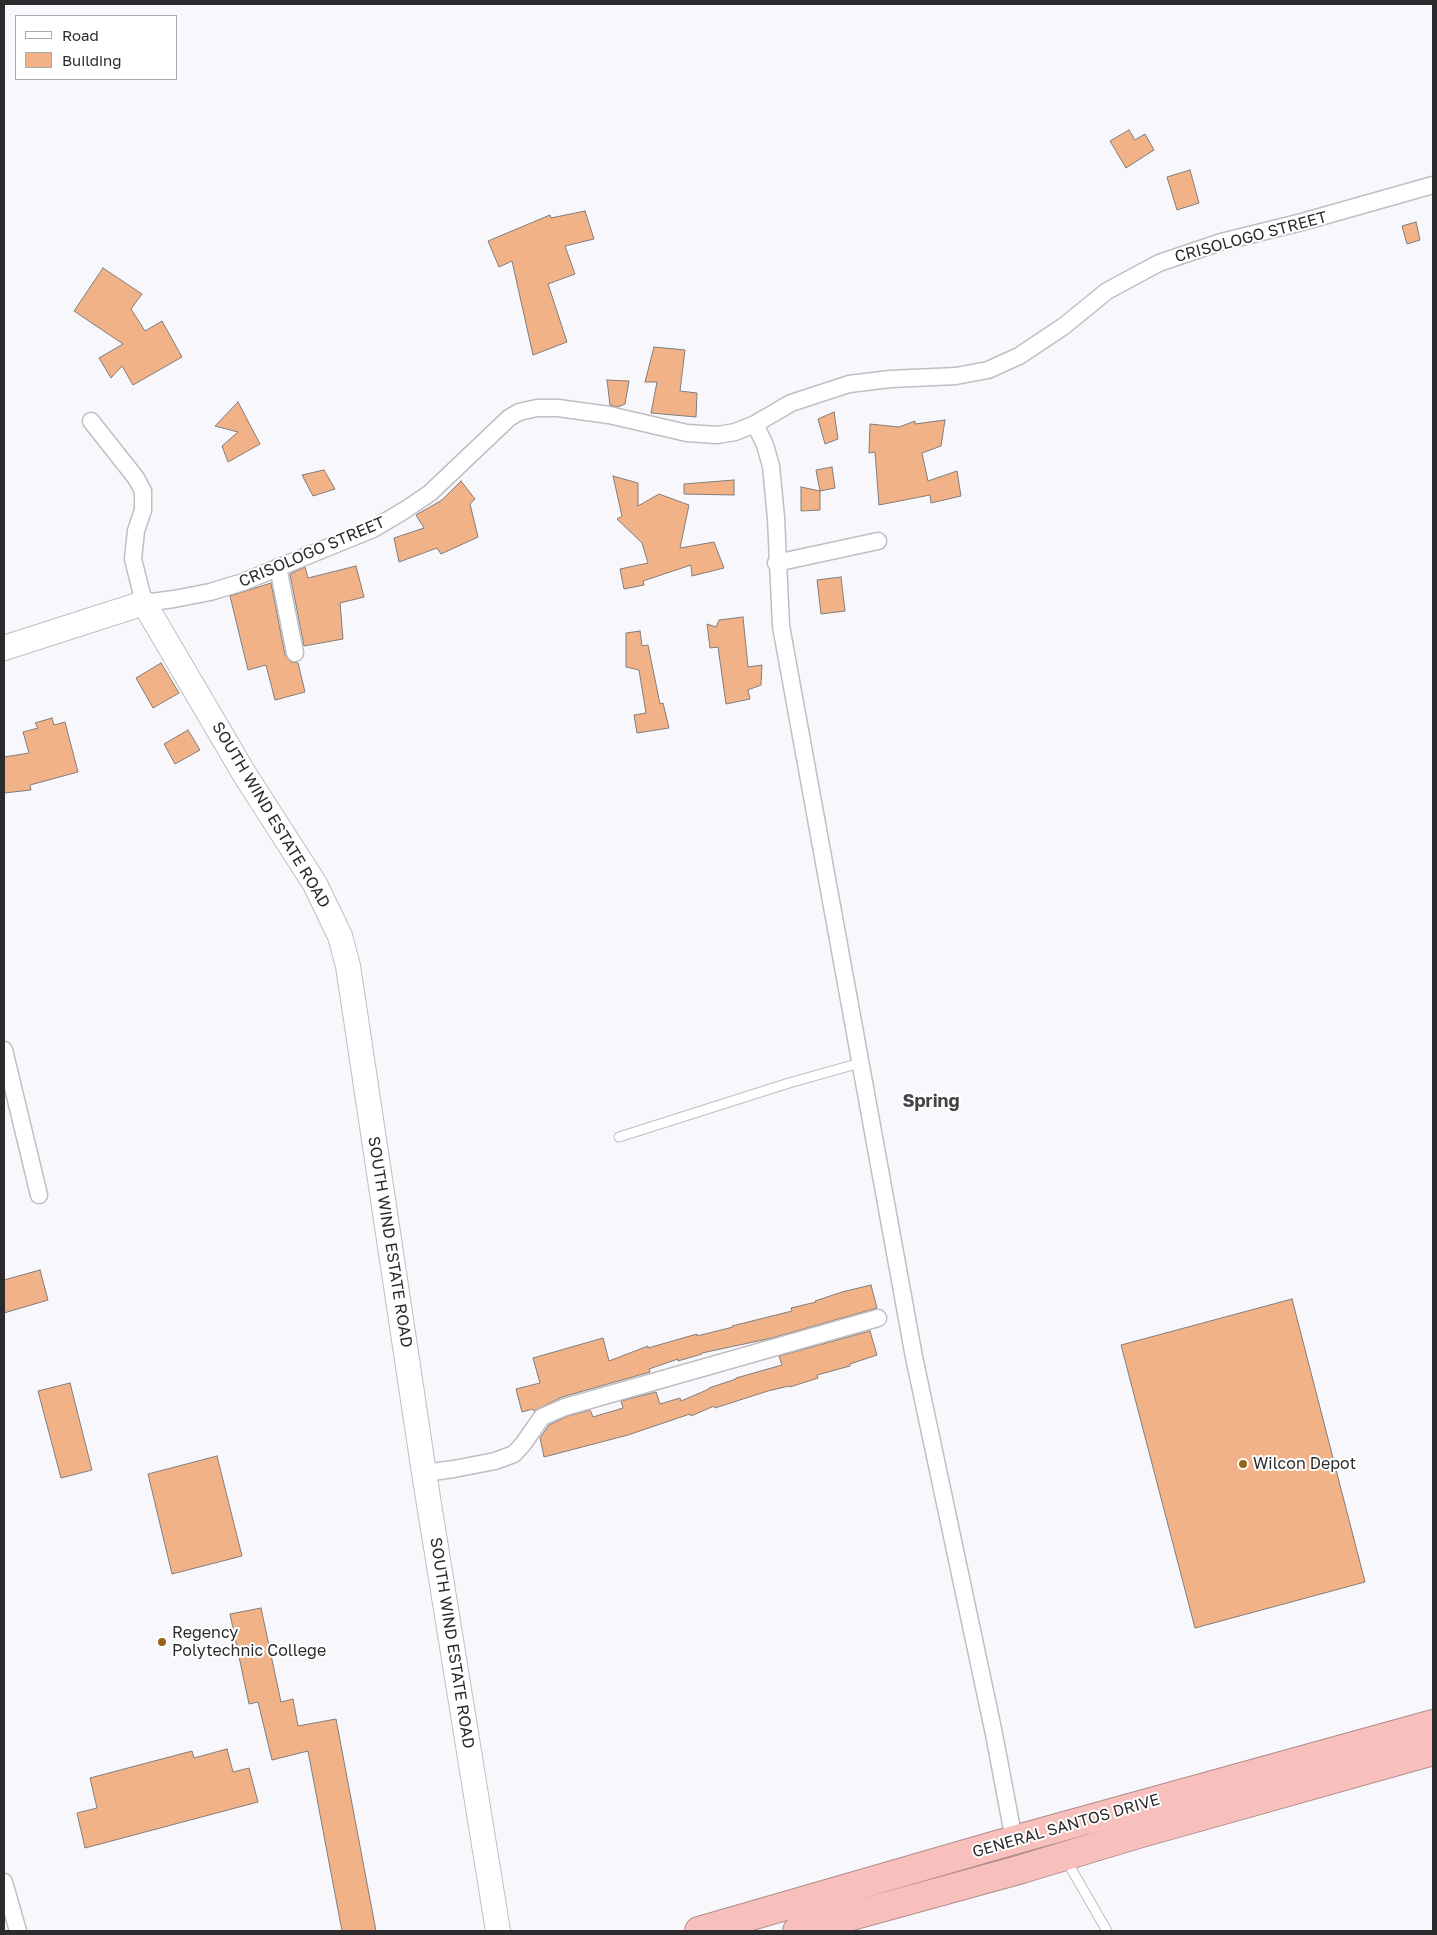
<!DOCTYPE html>
<style>
body{margin:0}
#map{position:relative;width:1437px;height:1935px;overflow:hidden;background:#f8f7fc;font-family:"Golos Text",sans-serif}
canvas{display:block}
.frame{position:absolute;inset:0;border:5px solid #2b2b2d;pointer-events:none}
.legend{position:absolute;left:15px;top:15px;width:162px;height:65px;box-sizing:border-box;background:#fff;border:1px solid #aaaaab;margin:0;padding:6px 9px;list-style:none;font-size:15px;color:#2b2b2d}
.legend li{display:flex;align-items:center;gap:10px;height:25px}
.legend b{width:25px;border:1px solid #aaaaab}
</style>
<div id="map">
<canvas width="1437" height="1935"></canvas>
<div class="frame"></div>
<ul class="legend">
<li><b style="height:6px;background:#fff"></b>Road</li>
<li><b style="height:14px;background:#f2b288"></b>Building</li>
</ul>
</div>
<script>
const context = document.querySelector('canvas').getContext('2d');
context.lineJoin = 'round';
function paint(path, color) { context.fillStyle = color; context.fill(path, 'evenodd'); }
const toPath = rows => new Path2D(rows.map(r => 'M' + r).join(''));
function trace(path, color, width, dash) { context.strokeStyle = color; context.lineWidth = width; context.lineCap = dash ? 'butt' : 'round'; context.setLineDash(dash || []); context.stroke(path); }
function label(font, color, halo, rows, align = 'center') {
  context.font = font + ' "Golos Text",sans-serif'; context.lineWidth = 4; context.setLineDash([]); context.textBaseline = 'middle'; context.strokeStyle = halo; context.fillStyle = color; for (const [text, x, y, turn = 0] of rows) {
    context.save(); context.translate(x, y); context.rotate((+turn || 0) * Math.PI / 180); context.textAlign = isNaN(turn) ? turn : align; if (halo) context.strokeText(text, 0, 0); context.fillText(text, 0, 0); context.restore();
  }
}
const building = toPath([
 [1129,130,1135,140,1145,134,1154,150,1126,168,1110,141,1129,130],
 [1190,170,1199,203,1177,210,1167,177,1190,170],
 [585,211,594,239,565,246,575,274,548,284,567,342,533,355,512,261,499,267,488,241,550,215,551,218,585,211],
 [1416,222,1420,240,1407,244,1402,226,1416,222],
 [103,268,142,294,131,309,145,331,162,321,182,357,133,385,122,366,111,378,99,358,123,344,74,311,103,268],
 [654,347,685,350,680,391,697,393,696,417,651,413,657,382,645,382,654,347],
 [607,380,629,381,625,404,618,407,610,405,607,380],
 [238,402,260,444,228,462,222,446,238,432,215,426,238,402],
 [834,412,838,439,825,444,818,419,834,412],
 [945,420,941,446,922,453,928,481,957,471,961,496,931,503,930,495,879,505,875,452,869,453,870,424,899,427,915,421,915,424,945,420],
 [832,467,835,488,820,491,816,470,832,467],
 [324,470,335,489,313,496,302,475,324,470],
 [613,476,638,483,638,506,659,494,689,505,680,548,714,542,724,568,692,576,691,565,643,581,644,585,624,589,620,569,648,563,642,543,617,519,622,516,613,476],
 [734,480,734,495,684,494,684,484,734,480],
 [461,481,475,499,470,504,478,537,441,554,437,548,399,562,394,538,424,528,416,515,442,500,461,481],
 [801,487,820,491,820,510,801,511,801,487],
 [356,566,364,597,340,603,343,639,304,646,290,574,305,567,308,578,356,566],
 [841,577,845,611,821,614,817,580,841,577],
 [271,583,285,655,291,662,298,663,305,692,275,700,266,665,248,670,230,596,271,583],
 [743,617,748,667,762,665,761,685,748,690,750,699,726,704,718,647,710,648,707,624,716,627,719,620,743,617],
 [640,631,642,646,648,645,660,704,663,703,669,728,637,733,634,715,646,713,639,670,626,667,626,633,640,631],
 [161,663,179,693,153,708,136,678,161,663],
 [52,718,54,725,65,722,78,772,30,785,31,790,4,793,4,757,29,753,23,732,38,728,35,723,52,718],
 [188,730,200,750,175,764,164,744,188,730],
 [40,1270,48,1300,4,1313,4,1280,40,1270],
 [871,1285,877,1308,772,1338,702,1353,702,1354,678,1361,678,1359,649,1369,650,1372,562,1397,534,1411,533,1409,522,1412,516,1389,540,1383,533,1358,603,1338,609,1361,648,1346,648,1348,697,1334,697,1336,733,1327,732,1326,792,1311,791,1308,816,1302,815,1301,842,1292,871,1285],
 [1292,1299,1365,1582,1195,1628,1121,1345,1292,1299],
 [870,1331,877,1355,850,1364,850,1366,817,1375,818,1378,790,1387,789,1386,768,1391,715,1408,714,1406,691,1416,690,1414,628,1435,544,1457,540,1438,549,1425,568,1416,590,1410,593,1417,623,1408,621,1401,656,1392,660,1404,680,1398,681,1401,709,1389,709,1388,736,1379,736,1378,782,1365,779,1356,870,1331],
 [70,1383,92,1470,61,1478,38,1391,70,1383],
 [217,1456,242,1556,172,1574,148,1474,217,1456],
 [261,1608,281,1702,293,1699,298,1726,336,1719,376,1931,342,1931,308,1751,272,1760,258,1702,249,1704,230,1614,261,1608],
 [227,1749,233,1772,249,1768,258,1802,85,1848,77,1813,97,1808,90,1778,192,1751,194,1758,227,1749]
]);
const lane = toPath([
 [619,1137,789,1083,860,1063],
 [1065,1858,1107,1931]
]);
const street = toPath([
 [91,421,136,478,143,491,143,510,136,531,133,559,144,603,174,599,210,592,243,582,373,529,405,510,430,493,509,418,519,412,537,408,558,408,609,415,687,433,717,435,735,432,755,424,791,403,849,384,890,379,956,376,988,370,1019,356,1064,326,1107,291,1159,263,1221,242,1302,222,1433,185],
 [755,424,765,445,771,466,776,518,781,626,914,1357,994,1734,1014,1840],
 [776,563,878,541],
 [278,567,295,653],
 [4,1050,39,1195],
 [424,1473,454,1469,495,1461,514,1454,523,1444,542,1417,565,1407,878,1318],
 [4,1882,18,1931]
]);
const secondary = toPath([
 [4,648,144,603,245,775,315,884,340,936,348,966,424,1473,498,1931]
]);
const highway = toPath([
 [699,1931,1014,1840,1433,1724],
 [797,1931,1022,1869,1138,1834,1433,1751]
]);
const markers = [
 [1243,1464,5,"#966318"],
 [162,1642,5,"#966318"]
];
const streetNames = [
 ["CRISOLOGO STREET",1251,237,-15],
 ["CRISOLOGO STREET",312,552,-23],
 ["SOUTH WIND ESTATE ROAD",271,815,59],
 ["SOUTH WIND ESTATE ROAD",390,1242,81],
 ["SOUTH WIND ESTATE ROAD",452,1643,81],
 ["GENERAL SANTOS DRIVE",1066,1826,-16]
];
const poiNames = [
 ["Wilcon Depot",1253,1464],
 ["Regency",172,1633],
 ["Polytechnic College",172,1651]
];
const neighbourhoodNames = [
 ["Spring",931,1101]
];
paint(building, '#f2b288');
trace(building, '#827d7b', 1);
trace(lane, '#bfbfc3', 11);
trace(street, '#bfbfc3', 19);
trace(secondary, '#bfbfc3', 26);
trace(highway, '#b08c8a', 30);
trace(lane, '#fff', 9);
trace(street, '#fff', 16);
trace(secondary, '#fff', 24);
trace(highway, '#f7c0bc', 28);
for (const [x, y, r, color] of markers) { const dot = new Path2D(); dot.arc(x, y, r, 0, 2 * Math.PI); context.fillStyle = color; context.fill(dot); trace(dot, '#fff', 2); }
label('16px', '#2b2b2d', '#fff', streetNames);
label('16px', '#2b2b2d', '#fff', poiNames, 'left');
label('bold 18px', '#444448', '#fff', neighbourhoodNames);
</script>
